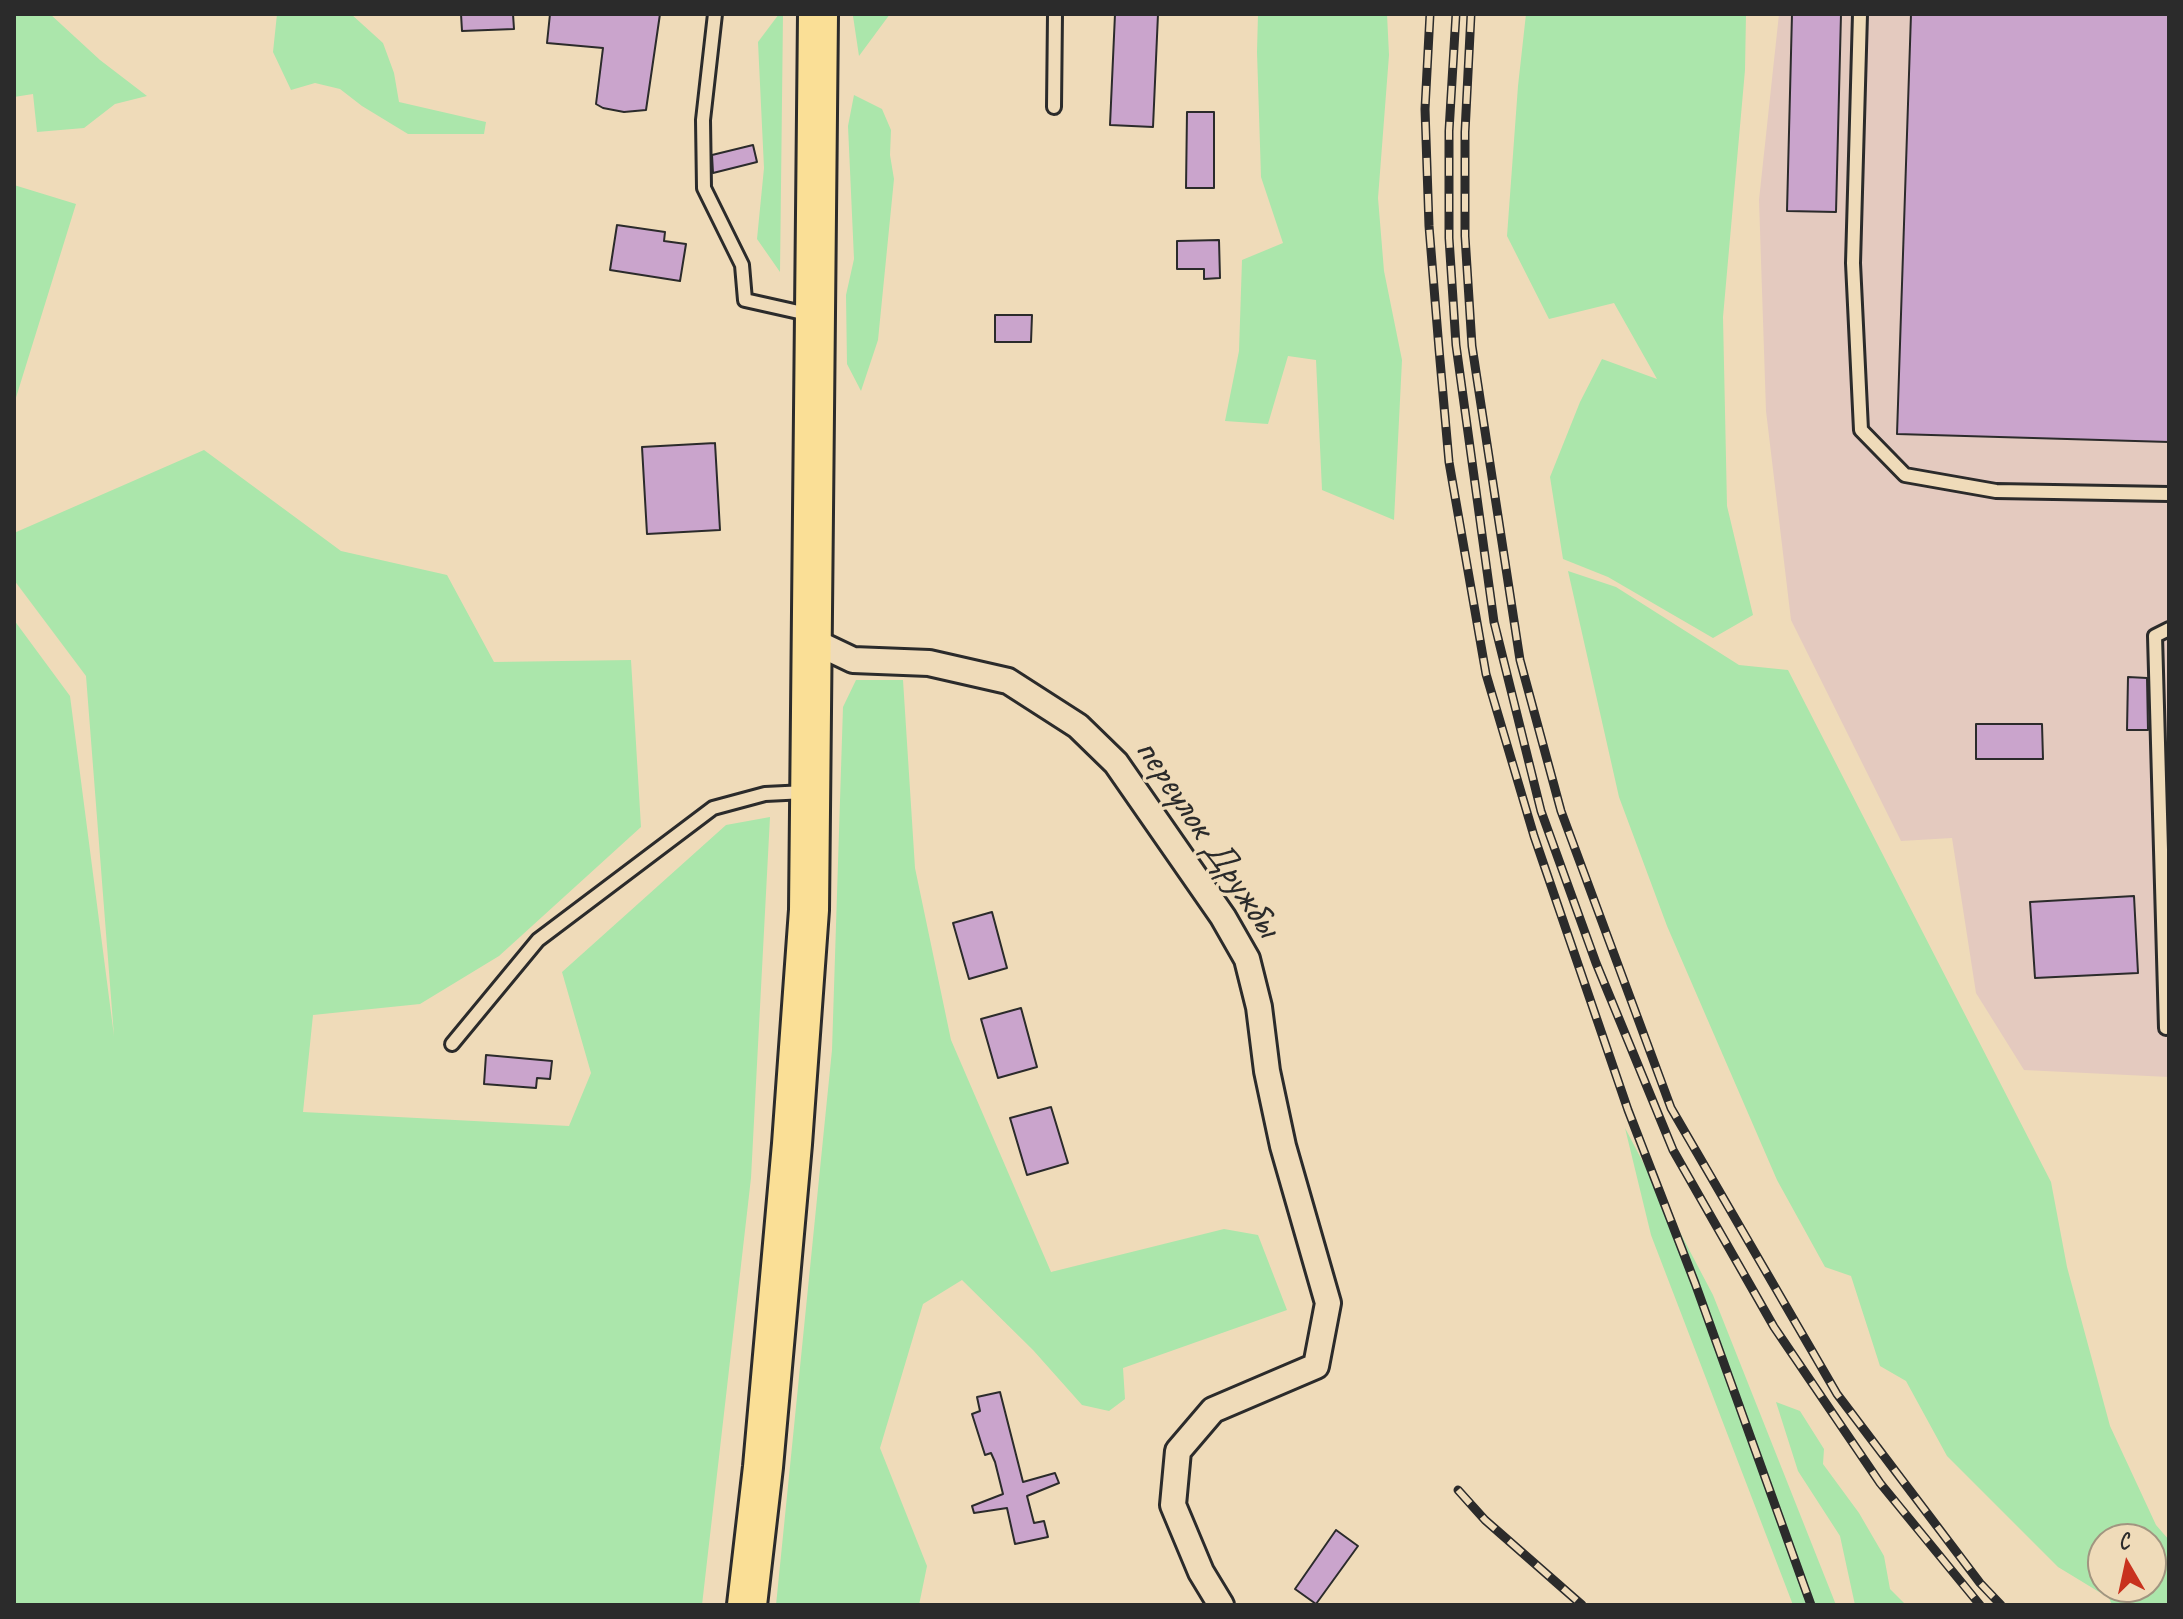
<!DOCTYPE html>
<meta charset="utf-8">
<style>
body{margin:0}
#map{position:relative;width:2183px;height:1619px;overflow:hidden;background:#efdbb9;font-family:Caveat,sans-serif}
canvas{display:block}
.frame{position:absolute;inset:0;border:16px solid #2b2b2b;pointer-events:none}
.north{position:absolute;left:2087px;top:1523px;width:80px;height:80px;box-sizing:border-box;background:#efdbb9;border:2px solid #a19580;border-radius:50%;rotate:351deg;font-size:22px;font-weight:700;line-height:32px;text-align:center;color:#2b2b2b}
.north::after{content:'';display:block;margin:auto;width:28px;height:36px;background:#c8321e;clip-path:polygon(50% 0,100% 100%,50% 72%,0 100%)}
</style>
<div id="map">
<canvas width="2183" height="1619"></canvas>
<div class="frame"></div>
<div class="north">С</div>
</div>
<script>
const context = document.querySelector('canvas').getContext('2d');
context.lineJoin = 'round';
function paint(path, color) { context.fillStyle = color; context.fill(path, 'evenodd'); }
const toPath = rows => new Path2D(rows.map(r => 'M' + r).join(''));
function trace(path, color, width, dash) { context.strokeStyle = color; context.lineWidth = width; context.lineCap = dash ? 'butt' : 'round'; context.setLineDash(dash || []); context.stroke(path); }
function label(font, color, halo, rows, align = 'center') {
  context.font = font + ' Caveat,sans-serif'; context.lineWidth = 7; context.setLineDash([]); context.textBaseline = 'middle'; context.strokeStyle = halo; context.fillStyle = color; for (const [text, x, y, turn = 0] of rows) {
    context.save(); context.translate(x, y); context.rotate((+turn || 0) * Math.PI / 180); context.textAlign = isNaN(turn) ? turn : align; if (halo) context.strokeText(text, 0, 0); context.fillText(text, 0, 0); context.restore();
  }
}
const built = toPath([
 [1779,14,2169,14,2169,1077,2024,1070,1976,993,1952,838,1901,841,1791,620,1766,411,1759,200]
]);
const green = toPath([
 [14,14,50,14,100,60,147,96,115,104,84,128,37,132,33,94,14,97],
 [277,14,351,14,383,43,394,73,399,102,486,122,484,134,408,134,362,106,340,89,315,83,291,90,273,52],
 [779,14,783,14,780,272,757,239,764,168,758,42],
 [853,14,890,14,859,56,853,16],
 [1258,14,1387,14,1389,55,1378,198,1384,271,1402,360,1394,520,1322,490,1316,360,1288,356,1268,424,1225,421,1239,351,1242,260,1283,243,1261,177,1257,52],
 [1526,14,1746,14,1745,70,1723,317,1727,506,1753,615,1713,638,1608,577,1563,559,1550,477,1580,402,1602,359,1657,379,1614,303,1549,319,1507,236,1518,86],
 [854,95,882,109,891,130,890,155,894,179,878,340,861,391,847,364,846,295,854,259,848,126],
 [14,185,76,204,14,404],
 [204,450,341,551,447,575,494,662,631,660,641,827,499,956,420,1004,313,1015,303,1112,569,1126,591,1073,562,972,726,825,770,817,751,1178,702,1605,14,1605,14,620,70,696,114,1036,86,676,14,580,14,533],
 [1568,571,1616,587,1739,665,1788,670,2051,1182,2067,1267,2110,1426,2156,1525,2169,1540,2169,1605,2112,1605,2109,1598,2058,1567,1947,1456,1906,1381,1880,1366,1851,1276,1825,1267,1777,1180,1667,926,1619,797],
 [2103,1539,2151,1539,2151,1587,2103,1587],
 [856,680,903,680,915,868,951,1040,1051,1272,1224,1229,1258,1235,1287,1310,1123,1368,1125,1399,1109,1411,1082,1405,1033,1350,962,1280,923,1304,880,1448,927,1566,919,1605,776,1605,832,1050,843,707],
 [1625,1128,1713,1295,1836,1605,1793,1605,1651,1235],
 [1776,1402,1800,1411,1824,1449,1823,1464,1859,1513,1884,1556,1890,1589,1906,1605,1855,1605,1840,1536,1798,1471]
]);
const building = toPath([
 [461,14,513,14,514,29,462,31,461,14],
 [550,14,660,14,646,110,624,112,603,108,596,104,603,48,547,43,550,14],
 [1115,14,1158,14,1153,127,1110,125,1115,14],
 [1792,14,1841,14,1836,212,1787,211,1792,14],
 [1911,14,2169,14,2169,442,1897,434,1911,14],
 [1187,112,1214,112,1214,188,1186,188,1187,112],
 [753,145,757,162,713,173,712,155,753,145],
 [617,225,665,232,664,241,686,244,680,281,610,270,617,225],
 [1219,240,1220,278,1204,279,1204,269,1177,269,1177,241,1219,240],
 [995,315,1032,315,1031,342,995,342,995,315],
 [715,443,720,530,647,534,642,447,715,443],
 [2128,677,2147,678,2148,730,2127,730,2128,677],
 [1976,724,2042,724,2043,759,1976,759,1976,724],
 [2134,896,2138,973,2035,978,2030,902,2134,896],
 [992,912,1007,968,969,979,953,923,992,912],
 [1021,1008,1037,1067,998,1078,981,1019,1021,1008],
 [486,1055,552,1061,550,1079,537,1078,536,1088,484,1084,486,1055],
 [1051,1107,1068,1163,1027,1175,1010,1118,1051,1107],
 [1000,1392,1023,1482,1055,1473,1059,1483,1027,1496,1034,1523,1044,1521,1048,1537,1015,1544,1007,1508,974,1513,972,1506,1003,1494,995,1462,991,1453,985,1455,972,1414,980,1411,977,1397,1000,1392],
 [1336,1530,1358,1546,1316,1604,1295,1589,1336,1530]
]);
const service = toPath([
 [715,14,703,120,704,188,742,265,745,300,812,315],
 [1860,14,1853,263,1861,430,1905,475,1996,491,2169,494],
 [1054,107,1055,14],
 [2166,1028,2155,636,2169,629],
 [452,1044,538,940,713,808,765,794,806,792]
]);
const minor = toPath([
 [811,640,853,660,929,663,1008,681,1078,726,1116,763,1223,917,1247,959,1259,1007,1267,1071,1283,1146,1328,1303,1316,1366,1213,1410,1178,1451,1173,1505,1201,1572,1221,1605]
]);
const primary = toPath([
 [747,1605,763,1467,792,1144,809,910,818,14]
]);
const rail = toPath([
 [1430,14,1425,109,1429,226,1439,349,1449,462,1486,674,1534,836,1628,1110,1695,1283,1811,1605],
 [1456,14,1449,131,1449,238,1456,345,1494,622,1541,811,1596,963,1673,1150,1774,1327,1880,1483,1980,1605],
 [1471,14,1465,132,1465,236,1472,346,1520,660,1561,811,1671,1108,1837,1394,1980,1583,2001,1605],
 [1458,1490,1485,1520,1582,1605]
]);
const streetNames = [
 ["переулок Дружбы",1207,838,56]
];
paint(built, '#e4cabf');
paint(green, '#abe6ab');
paint(building, '#caa4cc');
trace(building, '#2b2b2b', 2);
trace(service, '#2b2b2b', 18);
trace(minor, '#2b2b2b', 30);
trace(primary, '#2b2b2b', 44);
trace(service, '#efdbb9', 12);
trace(minor, '#efdbb9', 24);
trace(primary, '#fadf96', 38);
trace(rail, '#2b2b2b', 9);
trace(rail, '#efdbb9', 6, [18]);
label('40px', '#2b2b2b', '#efdbb9', streetNames);
</script>
